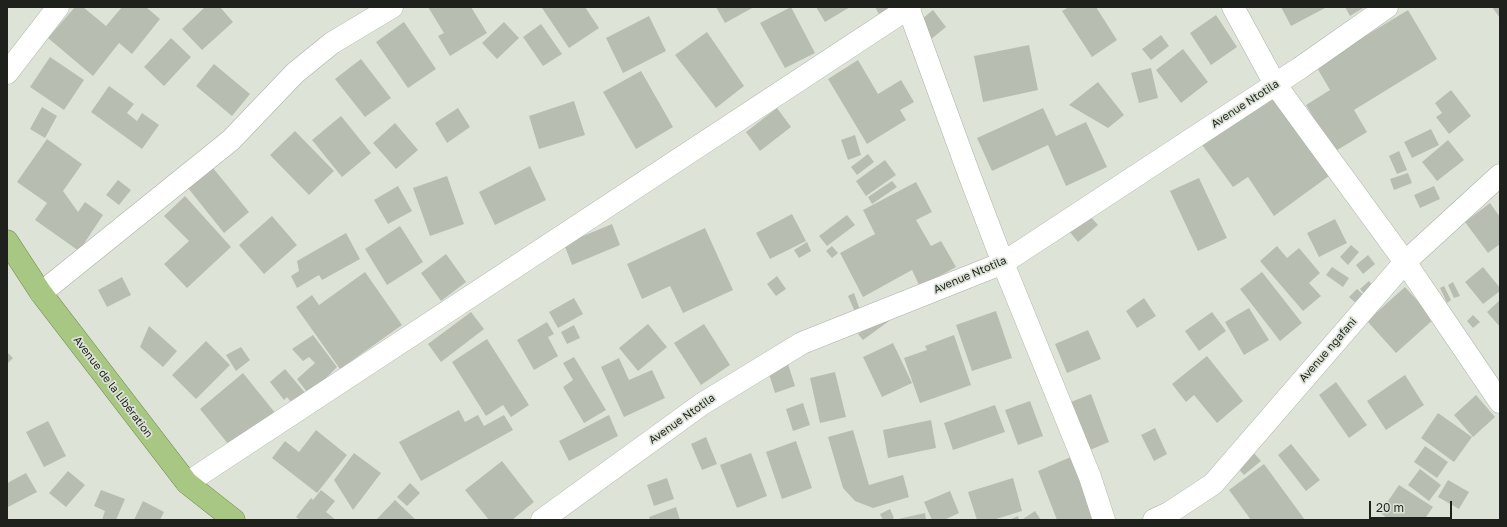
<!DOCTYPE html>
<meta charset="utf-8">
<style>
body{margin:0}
#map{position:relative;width:1507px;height:527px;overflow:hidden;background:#dde4d7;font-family:"Golos Text",sans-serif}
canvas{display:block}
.frame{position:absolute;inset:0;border:8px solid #1e211c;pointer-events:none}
.scale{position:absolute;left:1369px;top:501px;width:83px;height:18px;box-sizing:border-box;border:2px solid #1e211c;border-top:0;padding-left:5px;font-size:12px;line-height:14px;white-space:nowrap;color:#1e211c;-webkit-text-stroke:3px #dde4d7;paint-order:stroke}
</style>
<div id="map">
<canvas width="1507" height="527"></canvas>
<div class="frame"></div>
<div class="scale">20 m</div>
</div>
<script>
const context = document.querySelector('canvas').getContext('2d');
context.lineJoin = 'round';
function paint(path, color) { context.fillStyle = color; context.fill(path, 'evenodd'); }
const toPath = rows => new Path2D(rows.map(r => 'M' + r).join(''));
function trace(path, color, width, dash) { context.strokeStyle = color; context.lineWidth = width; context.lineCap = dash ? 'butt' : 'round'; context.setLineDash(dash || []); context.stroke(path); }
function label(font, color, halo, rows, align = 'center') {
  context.font = font + ' "Golos Text",sans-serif'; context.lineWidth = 3.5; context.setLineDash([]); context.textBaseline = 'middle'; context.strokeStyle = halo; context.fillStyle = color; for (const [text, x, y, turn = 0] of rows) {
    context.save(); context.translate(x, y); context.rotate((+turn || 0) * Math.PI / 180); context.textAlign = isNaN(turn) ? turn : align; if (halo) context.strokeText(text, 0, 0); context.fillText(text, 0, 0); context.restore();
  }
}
const building = toPath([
 [75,7,83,7,106,26,122,7,146,7,160,19,132,54,119,43,93,76,48,38],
 [205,7,220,7,233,22,202,50,182,29],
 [428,7,471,7,487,33,450,56,438,36,444,33],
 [544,7,585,7,599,28,569,48,542,8],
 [716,7,754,7,725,23],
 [791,7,815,53,785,68,760,23],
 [816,7,850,7,825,22],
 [875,7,896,7,880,16],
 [1069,7,1096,7,1117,40,1092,57,1062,11],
 [1281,7,1327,7,1291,26],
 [1345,7,1365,7,1350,16],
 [1492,7,1500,7,1500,18],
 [933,10,946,27,930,40,917,23],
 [1408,10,1437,59,1354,110,1367,132,1334,152,1306,105,1330,90,1316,66],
 [1216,15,1237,47,1211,65,1190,33],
 [649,16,666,51,623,73,606,38],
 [404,22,436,69,408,88,376,42],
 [504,22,519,38,497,59,482,43],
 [541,24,562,54,543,66,523,37],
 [707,32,744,86,716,108,675,55],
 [1161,35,1169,46,1151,60,1142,49],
 [171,38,191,57,164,86,144,67],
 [1029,45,1038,90,983,102,974,56],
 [1183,49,1208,82,1181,103,1156,70],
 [50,57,84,80,64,110,30,87],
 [361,59,391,98,365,117,335,79],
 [858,60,878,94,901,80,914,102,900,110,906,120,867,144,828,79],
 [214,64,250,94,232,116,196,86],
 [1151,68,1158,98,1139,103,1131,73],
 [641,71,673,127,636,149,603,92],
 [1098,82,1124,115,1108,128,1069,105],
 [109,86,134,104,127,113,137,121,142,113,159,125,142,149,91,112],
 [1451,90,1471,116,1449,134,1436,117,1442,113,1435,103],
 [1276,95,1329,176,1274,216,1248,177,1233,187,1200,142],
 [574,101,585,135,539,149,529,116],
 [42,107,57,116,45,138,30,129],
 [458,108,470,127,447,143,435,123],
 [777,108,791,127,760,151,746,132],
 [1043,108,1056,136,1086,122,1107,167,1066,186,1048,145,992,171,977,138],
 [341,116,371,153,342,177,312,140],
 [395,123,418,150,396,169,373,143],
 [1431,129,1439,145,1412,158,1404,142],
 [295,131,334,171,309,195,270,155],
 [855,135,861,155,848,160,841,140],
 [47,139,82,164,63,191,78,212,85,202,103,215,79,251,35,220,47,203,17,182],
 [1448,140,1464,160,1437,181,1422,162],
 [1399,151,1407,170,1397,174,1389,156],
 [868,154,874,162,857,175,851,167],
 [885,160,896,175,866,196,856,181],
 [530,166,546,200,495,225,479,192],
 [213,168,249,212,224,233,188,188],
 [1408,173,1412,183,1394,190,1390,179],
 [447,176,464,224,430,236,413,188],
 [1199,178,1227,238,1198,251,1170,191],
 [118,180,131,190,119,205,106,195],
 [892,181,897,187,872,204,868,197],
 [916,182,932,212,916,220,931,246,941,241,956,267,920,287,912,270,863,297,840,253,875,234,863,210],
 [398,186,412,211,388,224,374,200],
 [1434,186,1440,199,1420,208,1414,195],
 [185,196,231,247,187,288,164,264,189,241,164,216],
 [1490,203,1500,217,1500,244,1488,253,1465,222],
 [792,214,806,241,770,259,756,233],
 [847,215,855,225,827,246,819,236],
 [1089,215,1098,225,1078,242,1069,231],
 [272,216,297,245,264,274,239,245],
 [1335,219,1347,243,1319,257,1307,233],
 [612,224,620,245,572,265,564,244],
 [400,226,423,262,387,285,365,249],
 [705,228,733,290,683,313,670,286,642,299,627,264],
 [346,233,360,259,322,280,319,275,297,288,291,276,299,271,297,261],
 [807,242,811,251,799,258,794,250],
 [1351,245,1359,252,1348,265,1340,257],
 [832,246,838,253,832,258,826,251],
 [1277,246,1287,258,1299,248,1320,273,1309,283,1321,296,1303,311,1260,261],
 [446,254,466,282,441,301,421,273],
 [1368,255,1375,264,1363,274,1356,265],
 [1332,267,1349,278,1343,287,1326,275],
 [1483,267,1500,288,1500,291,1483,304,1465,282],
 [365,272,402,325,340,369,296,307,312,295,319,305],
 [1262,272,1302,323,1280,341,1240,289],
 [777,276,786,289,776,296,767,284],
 [122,277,131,295,107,307,98,290],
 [1369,281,1375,288,1366,296,1360,289],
 [1453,282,1460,296,1454,298,1448,285],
 [1444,286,1451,300,1447,303,1440,288],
 [1405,287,1434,319,1396,353,1367,321],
 [1357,289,1366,297,1358,305,1349,297],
 [854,293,860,310,855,312,848,296],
 [574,298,583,314,558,328,549,312],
 [1144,298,1156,316,1137,328,1126,311],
 [1500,300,1500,327,1487,312],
 [1249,308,1269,340,1244,355,1225,322],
 [996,311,1012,358,972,371,956,325],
 [471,312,484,329,441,362,428,344],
 [1212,312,1226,331,1199,351,1185,331],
 [885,315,889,321,863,340,858,334],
 [1473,315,1480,322,1473,328,1467,321],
 [547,322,554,334,548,337,558,356,534,370,517,340],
 [648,324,667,347,638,371,619,348],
 [704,324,730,365,701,385,674,343],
 [574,325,580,338,567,344,561,332],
 [149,326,177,351,163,367,140,347],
 [1088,330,1101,359,1067,373,1055,344],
 [313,335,337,367,322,382,310,396,297,379,315,363,309,357,303,361,292,349],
 [954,335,971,385,920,403,904,358,927,350,925,346],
 [487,339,529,405,511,417,503,405,486,416,452,362],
 [206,341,230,365,196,399,172,375],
 [893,343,912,383,882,397,863,357],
 [241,347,250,360,236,371,226,355],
 [7,352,13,358,7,364],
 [1207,356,1243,401,1217,423,1194,395,1186,402,1172,384],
 [574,357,606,410,584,423,563,387,573,380,563,363],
 [619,358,629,380,652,370,665,398,624,417,601,367],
 [788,364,795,386,775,393,768,371],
 [285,369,307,395,294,406,287,397,284,400,270,382],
 [835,372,846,417,820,423,810,378],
 [243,373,276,414,233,450,200,409],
 [1405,375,1424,405,1386,430,1367,401],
 [1336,382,1367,425,1349,438,1319,395],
 [1091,394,1109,442,1090,450,1071,402],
 [1476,395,1495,417,1473,437,1454,415],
 [1030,401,1043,436,1018,445,1005,410],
 [803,403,810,425,793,431,786,409],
 [995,405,1005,432,953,450,944,423],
 [459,410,465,422,478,415,484,426,504,415,513,430,421,481,399,442],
 [1438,413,1472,437,1454,462,1421,438],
 [609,415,618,436,569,461,559,441],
 [931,420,936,448,888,458,883,430],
 [48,421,66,456,44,467,26,432],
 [1155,428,1167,454,1154,461,1141,435],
 [316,430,347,455,317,493,272,458,285,441,299,452],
 [853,430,869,485,903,475,909,497,873,508,855,501,843,488,828,437],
 [706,437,717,464,702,470,691,444],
 [796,441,812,488,782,499,766,452],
 [1291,444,1320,480,1306,491,1278,455],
 [1425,446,1448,462,1437,478,1414,462],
 [1253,452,1261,461,1244,475,1236,466],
 [354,453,381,473,353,510,334,480],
 [751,453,767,496,737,508,720,465],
 [1073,456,1098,520,1057,520,1038,471],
 [502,461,534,502,512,520,489,520,465,490],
 [1264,464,1305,520,1251,520,1229,490],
 [1420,469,1441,485,1429,501,1408,485],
 [68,471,85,485,66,507,49,493],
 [26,473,37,492,8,507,7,505,7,485,9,482],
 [667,478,674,499,654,506,647,485],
 [1013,478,1022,511,993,520,977,520,968,492],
 [1448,480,1469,492,1459,509,1438,497],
 [410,483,420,493,407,506,397,497],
 [1399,485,1433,507,1424,520,1390,520,1380,513],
 [101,490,125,499,116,520,102,520,105,511,94,506],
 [321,490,335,501,326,512,336,520,300,520,296,517,311,498,313,500],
 [950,491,959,513,944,520,932,520,924,502],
 [395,500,416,520,376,520],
 [143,501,164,512,160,520,134,520],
 [676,507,680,520,650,520,649,517],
 [890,509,894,518,890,520,883,520,880,514],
 [1035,511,1041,520,1024,520,1023,519],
 [925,513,926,520,898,520,898,519],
 [1018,516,1019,520,1009,520]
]);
const minor = toPath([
 [908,7,969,174,1003,263,1090,477,1104,520],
 [1233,7,1275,84,1405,262,1500,402],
 [7,73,58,7],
 [41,293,231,140,295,73,332,43,392,7],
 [187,483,910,7],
 [542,520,702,404,802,343,1003,263,1300,68,1387,7],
 [1154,520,1169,513,1213,484,1405,262,1500,175]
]);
const trunk = toPath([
 [7,241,41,293,187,483,234,520]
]);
const streetNames = [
 ["Avenue Ntotila",1245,104,-33],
 ["Avenue Ntotila",970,275,-23],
 ["Avenue ngafani",1328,350,-49],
 ["Avenue de la Libération",113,387,53],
 ["Avenue Ntotila",682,419,-35]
];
paint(building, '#b7beb1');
trace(minor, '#abb2a5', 23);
trace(trunk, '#69844a', 23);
trace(minor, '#fff', 22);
trace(trunk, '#a7c782', 22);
label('11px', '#1e211c', '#dde4d7', streetNames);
</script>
